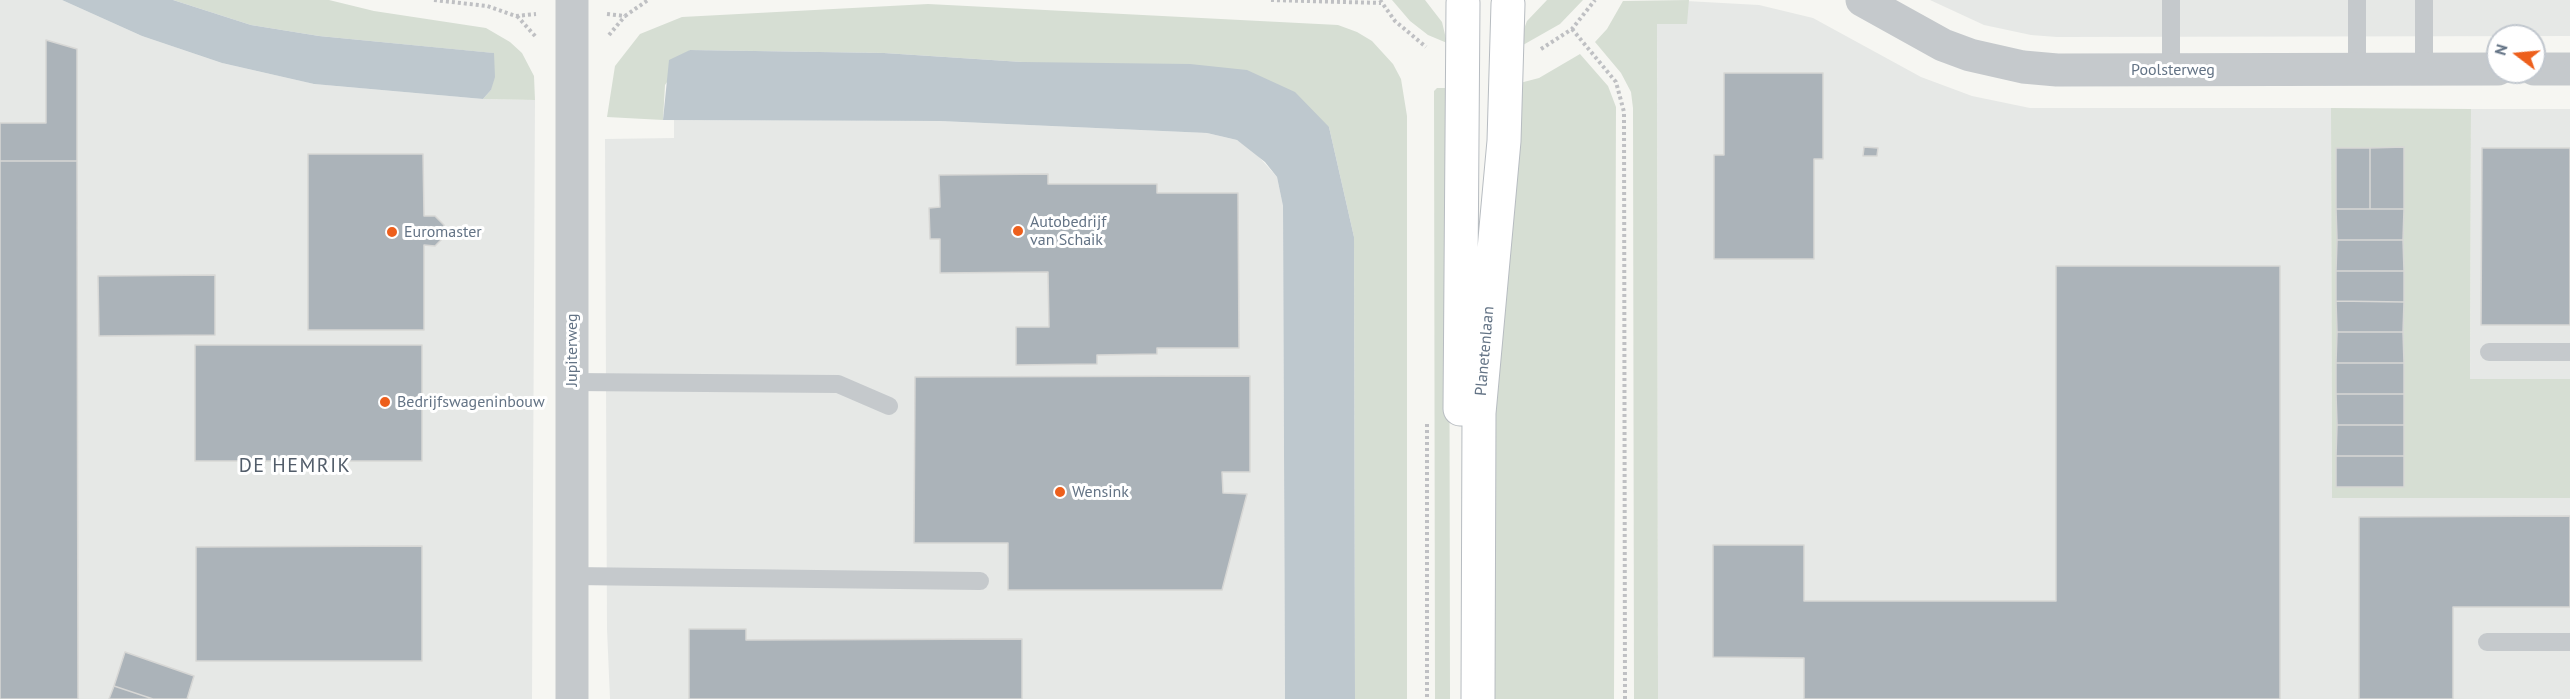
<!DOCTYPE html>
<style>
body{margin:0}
#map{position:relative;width:2570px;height:699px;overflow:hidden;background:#f6f6f2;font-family:"PT Sans",sans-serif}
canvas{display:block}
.north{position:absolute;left:2486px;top:24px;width:60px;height:60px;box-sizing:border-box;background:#fff;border:2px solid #c1c7ce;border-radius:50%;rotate:286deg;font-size:16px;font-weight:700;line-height:24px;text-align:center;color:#637385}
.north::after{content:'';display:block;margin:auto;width:21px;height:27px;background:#ed5f1c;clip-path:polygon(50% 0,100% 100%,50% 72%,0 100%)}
</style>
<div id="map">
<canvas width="2570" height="699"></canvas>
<div class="north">N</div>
</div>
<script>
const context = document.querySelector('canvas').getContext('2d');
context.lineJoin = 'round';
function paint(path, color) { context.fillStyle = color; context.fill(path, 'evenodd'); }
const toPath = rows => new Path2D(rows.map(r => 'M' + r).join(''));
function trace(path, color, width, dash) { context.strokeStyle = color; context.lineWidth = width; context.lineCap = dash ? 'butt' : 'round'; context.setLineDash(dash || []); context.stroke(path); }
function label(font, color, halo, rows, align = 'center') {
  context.font = font + ' "PT Sans",sans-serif'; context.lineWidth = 6; context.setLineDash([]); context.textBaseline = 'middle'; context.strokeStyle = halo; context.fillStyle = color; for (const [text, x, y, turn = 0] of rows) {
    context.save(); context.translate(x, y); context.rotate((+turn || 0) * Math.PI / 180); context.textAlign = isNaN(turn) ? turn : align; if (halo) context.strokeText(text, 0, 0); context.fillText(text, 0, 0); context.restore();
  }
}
const built = toPath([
 [0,0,62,0,142,36,222,63,314,84,483,99,535,100,532,699,0,699],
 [1930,0,2570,0,2570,36,2057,37,2031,35,1984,25],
 [1686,1,1759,5,1813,18,1921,77,1972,96,2030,108,2331,108,2332,497,2570,498,2570,699,1658,699,1657,11],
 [2471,109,2570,109,2570,379,2470,380],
 [674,120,940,121,1207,133,1237,140,1252,149,1277,177,1283,206,1285,699,610,699,607,629,605,139,674,138]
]);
const green = toPath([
 [173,0,329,0,374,11,486,28,510,42,522,53,534,76,535,100,483,99,491,90,493,53,319,36,251,25],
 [1392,0,1425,0,1442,22,1447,43,1428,35,1410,21],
 [1547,0,1583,0,1560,24,1523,45,1522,34,1527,21],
 [1689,0,1687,24,1657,24,1658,699,1634,699,1633,108,1631,92,1621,73,1595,42,1607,29,1623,1],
 [928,4,1338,25,1357,32,1372,41,1393,64,1401,79,1407,116,1407,699,1355,699,1354,237,1329,127,1022,62,884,53,690,50,665,85,663,120,607,117,615,66,640,34,682,17],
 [1580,54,1608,86,1616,107,1614,699,1489,699,1489,414,1516,84,1539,78],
 [1437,88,1449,88,1450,699,1435,699,1434,91],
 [2331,108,2471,109,2470,379,2570,379,2570,498,2332,498]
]);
const water = toPath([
 [62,0,173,0,251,25,319,36,494,53,495,77,491,90,483,99,314,84,222,63,142,36],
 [690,50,884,53,1022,62,1190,64,1247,70,1295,92,1329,127,1354,237,1355,699,1285,699,1283,206,1277,177,1265,162,1237,140,1207,133,940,121,663,120,669,60]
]);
const building = toPath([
 [46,40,77,49,77,161,0,161,0,123,46,123,46,40],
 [1724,73,1823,73,1823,159,1814,159,1814,259,1714,259,1714,155,1724,155,1724,73],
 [1864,147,1878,148,1877,156,1863,156,1864,147],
 [2404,147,2404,209,2370,209,2370,148,2404,147],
 [2336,148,2370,148,2370,209,2336,209,2336,148],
 [2482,148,2570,148,2570,325,2481,325,2482,148],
 [308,154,423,154,424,216,435,216,444,225,444,237,435,246,424,245,424,330,308,330,308,154],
 [0,161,77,161,78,699,0,699,0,161],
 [1048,174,1048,184,1157,184,1157,193,1238,193,1239,348,1157,348,1157,354,1097,355,1097,364,1016,365,1016,327,1049,327,1048,272,940,273,940,239,930,239,929,208,940,207,939,175,1048,174],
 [2336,209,2404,209,2403,240,2337,240,2336,209],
 [2337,240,2403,240,2404,271,2336,271,2337,240],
 [2056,266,2280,266,2280,699,1804,699,1804,658,1713,657,1713,545,1804,545,1804,601,2056,601,2056,266],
 [2336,271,2404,271,2404,302,2336,301,2336,271],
 [215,275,215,335,99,336,98,276,215,275],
 [2336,301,2404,302,2403,332,2337,332,2336,301],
 [2337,332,2403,332,2404,363,2336,363,2337,332],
 [195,345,422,345,422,461,195,461,195,345],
 [2336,363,2404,363,2404,394,2336,394,2336,363],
 [1250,376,1250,472,1222,472,1223,493,1247,494,1222,590,1008,590,1008,543,914,543,915,377,1250,376],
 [2336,394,2404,394,2404,425,2337,425,2336,394],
 [2337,425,2404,425,2404,456,2336,456,2337,425],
 [2336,456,2404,456,2404,487,2336,487,2336,456],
 [2570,516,2570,607,2453,607,2453,699,2359,699,2359,517,2570,516],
 [422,546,422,661,196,661,196,547,422,546],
 [689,629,746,629,746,640,1022,639,1022,699,689,699,689,629],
 [125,652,194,676,187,699,153,699,114,686,125,652],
 [114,686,153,699,109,699,114,686]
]);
const path = toPath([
 [434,0,487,6,516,16,536,14],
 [1271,0,1381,3],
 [1380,0,1395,21,1426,47],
 [607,14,625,16,648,0],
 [517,16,536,37],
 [1572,29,1616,82,1624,112,1625,699],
 [609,35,625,16],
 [1541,49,1572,29,1595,0],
 [1427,424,1427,699]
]);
const service = toPath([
 [2171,0,2171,70],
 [2357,0,2357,69],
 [2424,0,2424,69],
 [2489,352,2570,352],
 [572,382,838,384,889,406],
 [573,576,980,581],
 [2487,642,2570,642]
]);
const minor = toPath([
 [1862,0,1943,45,1970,55,2023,67,2057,70,2498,69],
 [2534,69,2570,69],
 [572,699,572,0]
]);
const secondary = toPath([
 [1460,409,1463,3],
 [1478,699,1479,413,1504,141,1508,4]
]);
const markers = [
 [1018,231,6,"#ed5f1c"],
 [392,232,6,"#ed5f1c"],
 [385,402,6,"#ed5f1c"],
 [1060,492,6,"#ed5f1c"]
];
const streetNames = [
 ["Poolsterweg",2173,70],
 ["Jupiterweg",572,350,-90],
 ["Planetenlaan",1485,351,-85]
];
const poiNames = [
 ["Autobedrijf",1030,222],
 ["van Schaik",1030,240],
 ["Euromaster",404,232],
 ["Bedrijfswageninbouw",397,402],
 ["Wensink",1072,492]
];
const quarterNames = [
 ["DE HEMRIK",295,466]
];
paint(built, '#e6e8e6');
paint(green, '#d6ded3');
paint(water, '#bec8ce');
paint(building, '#abb3b9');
trace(building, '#d7d7d5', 1.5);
trace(secondary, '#b7bcc1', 35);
trace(path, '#bfc0c3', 4, [3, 3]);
trace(service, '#c5c9cc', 18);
trace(minor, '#c5c9cc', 33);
trace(secondary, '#fff', 33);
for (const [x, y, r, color] of markers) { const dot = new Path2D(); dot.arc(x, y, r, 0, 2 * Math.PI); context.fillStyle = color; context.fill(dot); trace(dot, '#fff', 2); }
label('16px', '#637385', '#fff', streetNames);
label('16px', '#637385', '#fff', poiNames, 'left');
context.letterSpacing = '1.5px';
label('20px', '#525d6a', '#fff', quarterNames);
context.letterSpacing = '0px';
</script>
